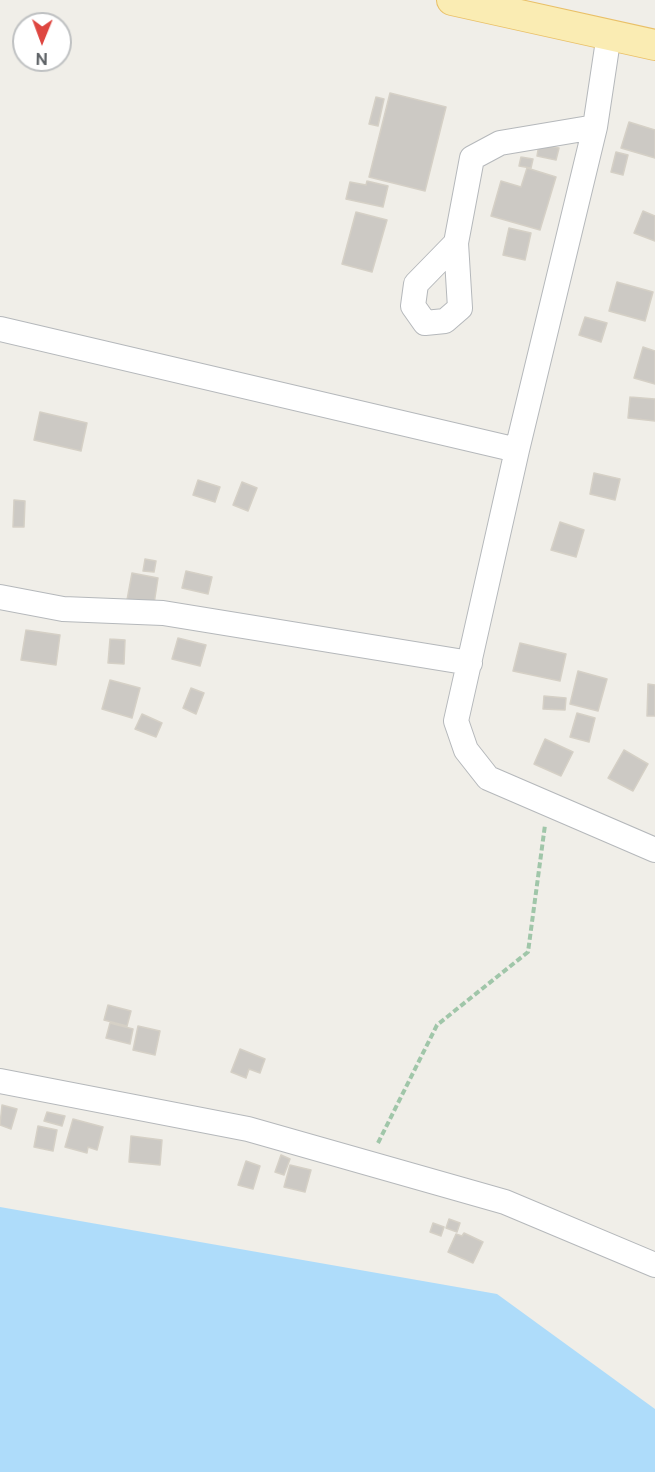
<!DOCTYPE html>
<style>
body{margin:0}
#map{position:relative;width:655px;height:1472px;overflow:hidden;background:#f0eee8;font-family:"Public Sans",sans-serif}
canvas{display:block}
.north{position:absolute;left:12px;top:12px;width:60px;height:60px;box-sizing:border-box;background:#fff;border:2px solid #bfc1c2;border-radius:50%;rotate:181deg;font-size:16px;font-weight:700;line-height:24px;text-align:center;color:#5f6367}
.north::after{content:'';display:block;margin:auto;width:21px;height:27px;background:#de4640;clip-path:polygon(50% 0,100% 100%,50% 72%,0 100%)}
</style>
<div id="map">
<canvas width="655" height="1472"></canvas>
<div class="north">N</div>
</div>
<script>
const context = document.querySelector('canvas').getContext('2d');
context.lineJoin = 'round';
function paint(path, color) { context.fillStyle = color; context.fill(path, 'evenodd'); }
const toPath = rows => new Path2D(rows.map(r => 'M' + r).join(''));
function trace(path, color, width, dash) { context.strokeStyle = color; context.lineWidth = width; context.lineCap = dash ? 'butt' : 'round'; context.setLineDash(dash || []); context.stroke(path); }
const water = toPath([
 [0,1207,497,1294,655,1409,655,1472,0,1472]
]);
const building = toPath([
 [390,93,446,107,425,191,369,177,390,93],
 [376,97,384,99,378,126,369,124,376,97],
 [629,122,655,130,655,158,621,148,629,122],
 [539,144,559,148,556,160,537,156,539,144],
 [616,152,628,155,623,175,611,172,616,152],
 [521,157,533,159,531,168,519,166,521,157],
 [527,168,556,177,540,230,491,216,501,181,521,187,527,168],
 [367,181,388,186,383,207,346,199,350,182,366,185,367,181],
 [643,211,655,216,655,241,634,233,643,211],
 [356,212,387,220,372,272,342,264,356,212],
 [509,228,531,233,525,260,503,255,509,228],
 [617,282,653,292,645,321,609,311,617,282],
 [585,317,607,323,601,342,579,335,585,317],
 [643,347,655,351,655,384,634,378,643,347],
 [630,397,655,399,655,421,628,418,630,397],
 [40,412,87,423,81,451,34,440,40,412],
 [594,473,620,479,615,500,590,494,594,473],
 [198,480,220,487,215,502,193,495,198,480],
 [242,482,257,488,248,511,233,505,242,482],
 [14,500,25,501,24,527,13,527,14,500],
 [560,522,584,530,576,557,551,550,560,522],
 [145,559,156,561,154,572,143,571,145,559],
 [186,571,212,577,208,594,182,588,186,571],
 [132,573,158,578,154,604,127,600,132,573],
 [26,630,60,635,56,665,21,660,26,630],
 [178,638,206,645,200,666,172,659,178,638],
 [110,639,125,640,124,664,108,663,110,639],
 [520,643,566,654,560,681,513,671,520,643],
 [578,671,607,679,598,711,570,704,578,671],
 [110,680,140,688,132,718,102,709,110,680],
 [648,684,655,685,655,716,647,716,648,684],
 [191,688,204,693,196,714,183,708,191,688],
 [544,696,566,698,565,710,543,709,544,696],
 [577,713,595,718,589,742,570,737,577,713],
 [142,714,162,723,156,737,135,729,142,714],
 [545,739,573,752,561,776,534,764,545,739],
 [624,750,648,764,633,791,608,778,624,750],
 [108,1005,131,1011,127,1026,104,1020,108,1005],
 [110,1023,133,1029,130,1044,106,1038,110,1023],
 [138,1026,160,1031,155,1055,133,1050,138,1026],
 [240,1049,265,1059,260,1073,249,1069,246,1078,231,1072,240,1049],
 [2,1105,17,1109,11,1129,0,1125,2,1105],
 [47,1112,65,1116,62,1126,44,1121,47,1112],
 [73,1119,103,1127,97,1150,88,1147,87,1153,65,1147,73,1119],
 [38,1126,57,1130,53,1151,34,1147,38,1126],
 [131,1136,162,1140,160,1165,129,1162,131,1136],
 [281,1155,290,1159,284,1175,275,1172,281,1155],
 [246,1161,260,1166,253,1189,238,1185,246,1161],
 [290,1165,311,1170,305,1192,284,1187,290,1165],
 [449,1219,460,1223,457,1232,446,1228,449,1219],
 [433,1223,444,1227,441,1236,430,1232,433,1223],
 [464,1233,483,1242,473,1263,448,1252,456,1234,462,1236,464,1233]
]);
const path = toPath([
 [378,1143,437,1025,528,952,545,825]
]);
const minor = toPath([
 [609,34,595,127,517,450,456,721,466,750,488,778,655,850],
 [456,243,460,308,445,321,425,323,413,306,416,284,456,243,472,158,500,143,595,127],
 [0,329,517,450],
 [0,597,63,609,163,613,470,663],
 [0,1081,248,1129,505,1202,655,1265]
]);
const major = toPath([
 [452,0,655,45]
]);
paint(water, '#aedcfa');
paint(building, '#ccc9c4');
trace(building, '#d5d0c6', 1.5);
trace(minor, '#b5b8bb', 26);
trace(major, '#e9c068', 32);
trace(path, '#a0c6a9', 4, [6, 3]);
trace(minor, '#fff', 24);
trace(major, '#faecb3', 30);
</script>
